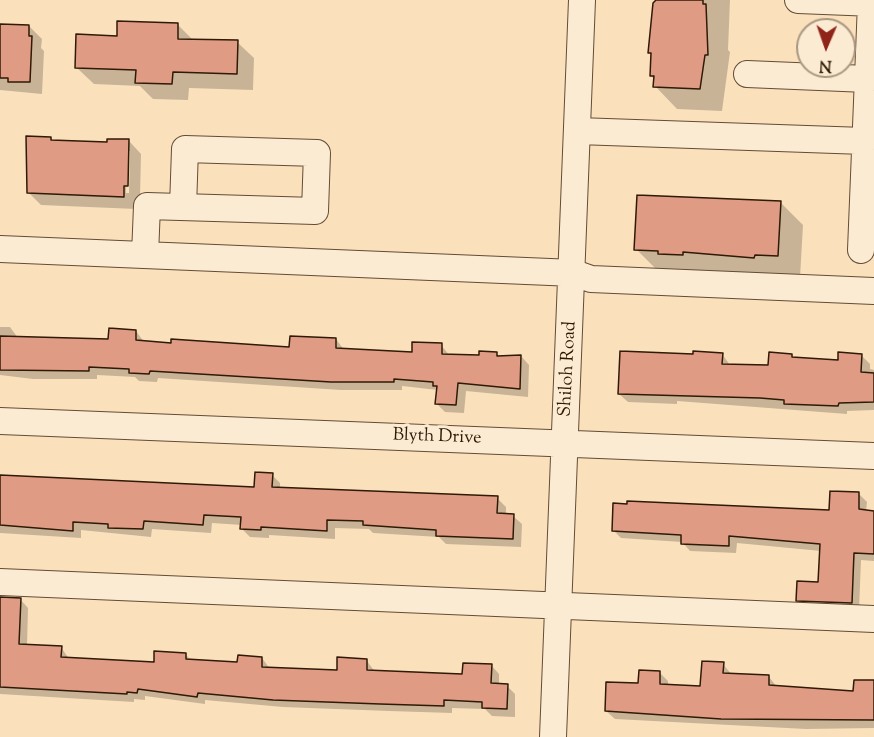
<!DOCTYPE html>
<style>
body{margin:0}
#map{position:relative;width:874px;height:737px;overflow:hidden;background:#fbe0bc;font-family:"Sorts Mill Goudy",serif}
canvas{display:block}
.north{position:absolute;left:796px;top:18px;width:60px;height:60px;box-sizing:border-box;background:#fcebd3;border:2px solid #aa9781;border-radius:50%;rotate:182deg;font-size:16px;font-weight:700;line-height:24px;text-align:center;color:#2f1a06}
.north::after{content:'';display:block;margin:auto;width:21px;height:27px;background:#8f2418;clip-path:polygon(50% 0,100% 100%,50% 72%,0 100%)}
</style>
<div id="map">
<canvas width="874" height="737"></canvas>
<div class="north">N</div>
</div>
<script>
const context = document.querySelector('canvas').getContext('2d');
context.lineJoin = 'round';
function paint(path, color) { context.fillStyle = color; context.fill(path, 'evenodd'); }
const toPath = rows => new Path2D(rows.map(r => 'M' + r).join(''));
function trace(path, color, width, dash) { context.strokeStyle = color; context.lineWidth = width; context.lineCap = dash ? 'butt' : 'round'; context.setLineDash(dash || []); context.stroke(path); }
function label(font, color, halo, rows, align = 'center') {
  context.font = font + ' "Sorts Mill Goudy",serif'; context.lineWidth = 6; context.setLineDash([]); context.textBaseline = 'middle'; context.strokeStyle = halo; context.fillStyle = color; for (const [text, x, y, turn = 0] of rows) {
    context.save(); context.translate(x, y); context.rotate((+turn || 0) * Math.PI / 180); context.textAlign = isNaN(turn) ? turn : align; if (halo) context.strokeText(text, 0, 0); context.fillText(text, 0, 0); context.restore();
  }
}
const shadow = toPath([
 [655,0,730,0,728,50,730,52,722,111,677,109,655,86,655,80,651,76,652,55,649,52],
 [177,24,194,41,237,42,254,58,253,90,189,88,188,100,153,99,140,86,94,84,77,68,118,37],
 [0,25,29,26,42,39,41,48,44,51,42,94,0,90],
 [51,138,54,142,108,144,129,141,141,154,140,198,137,198,136,209,41,205,28,192],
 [127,151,130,151,129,193,126,193],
 [781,203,803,225,800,278,659,272,636,249],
 [0,327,10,327,18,338,109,341,136,331,144,342,291,349,336,339,344,350,413,353,441,345,450,356,480,357,496,354,500,357,521,356,529,365,528,397,466,391,464,413,445,412,437,404,438,390,402,386,402,390,341,390,158,378,157,382,139,381,135,377,97,375,97,379,33,379,0,375],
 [722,354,730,365,769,367,791,355,795,359,839,362,861,355,870,364,870,369,874,370,874,410,847,411,847,414,677,401,677,404,628,402,619,394,694,356],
 [272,475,280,483,280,489,497,498,506,507,506,515,513,516,522,524,521,547,446,544,439,537,373,533,369,529,335,528,335,539,269,535,269,538,250,537,242,529,242,525,212,523,211,533,152,529,151,537,81,530,81,538,0,533,0,476,256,488],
 [859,494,867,502,866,511,874,512,874,561,861,560,859,610,805,608,797,600,819,584,821,551,737,543,736,553,690,551,682,542,621,538,613,530,831,511],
 [0,597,20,599,28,608,27,646,61,647,69,659,155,664,185,654,192,661,239,664,262,658,270,669,338,672,367,661,375,672,464,676,491,665,499,674,499,685,507,686,515,694,515,717,492,716,485,709,452,708,452,713,389,711,283,707,205,700,205,704,145,696,145,700,134,699,134,702,0,694],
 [723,664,732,675,769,677,777,687,855,693,874,682,874,728,806,729,615,719,606,711,659,672,668,681,668,686,702,688]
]);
const building = toPath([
 [656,0,703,0,703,4,706,4,708,55,705,55,700,89,653,87,654,76,650,76,651,53,648,53,653,3,656,0],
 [117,21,178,23,178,39,238,40,237,74,173,72,172,84,135,83,136,70,75,68,76,34,117,36,117,21],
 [0,24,29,25,29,36,32,36,30,82,8,82,8,78,0,78,0,24],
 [26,136,51,137,51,140,107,142,107,139,129,139,128,186,124,186,124,197,27,193,26,136],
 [637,195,781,201,778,256,755,255,754,258,683,252,683,255,658,254,658,251,634,250,637,195],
 [109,328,136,330,136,340,171,343,171,339,289,347,290,336,336,338,336,348,412,352,412,342,442,343,442,354,479,355,479,351,497,352,497,356,521,355,520,389,458,383,456,405,435,404,437,386,433,386,433,382,394,379,394,382,331,382,150,371,149,374,129,373,129,369,89,367,89,371,0,370,0,336,108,339,109,328],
 [620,351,693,354,693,351,723,353,722,364,768,365,769,352,792,354,792,357,838,360,838,352,862,354,861,372,874,373,874,402,839,403,838,406,784,404,784,400,760,398,618,394,620,351],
 [255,472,273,473,272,487,498,496,497,513,514,514,513,539,436,536,436,530,363,525,363,521,327,520,327,531,261,527,261,530,240,529,241,517,204,515,203,525,144,521,143,529,108,528,108,524,73,522,73,531,0,525,0,475,254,487,255,472],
 [830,491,859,492,859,509,874,511,874,554,854,553,852,603,796,601,797,581,818,582,820,544,729,536,729,546,681,544,681,535,612,531,613,503,627,504,627,501,829,510,830,491],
 [0,597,21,598,19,644,62,646,61,657,154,662,154,651,186,653,186,659,237,662,238,655,262,657,262,667,337,670,337,657,367,659,367,670,462,674,463,663,492,664,491,683,508,684,507,709,482,708,482,702,444,700,444,706,380,704,273,700,198,693,197,697,138,689,137,693,127,692,127,694,0,687,0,597],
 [702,661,724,662,723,673,769,675,769,685,853,691,854,680,874,680,874,720,721,719,605,711,606,682,638,683,639,670,660,671,660,684,700,686,702,661]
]);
const minor = toPath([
 [798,0,874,3],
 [747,74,867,79],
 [578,131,864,141],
 [0,249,574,273,591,279,874,291],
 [861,250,871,3],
 [145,255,147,206,315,211,317,153,185,149,183,207],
 [0,421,874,456],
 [0,582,874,619],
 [553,737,582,0]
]);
const streetNames = [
 ["Shiloh Road",569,369,-87],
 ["Blyth Drive",437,438,2]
];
paint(shadow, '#0003');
paint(building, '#e09b85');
trace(building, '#2f1a06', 1.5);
trace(minor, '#624c34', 28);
trace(minor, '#fcebd3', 26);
label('18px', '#2f1a06', '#fcebd3', streetNames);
</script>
